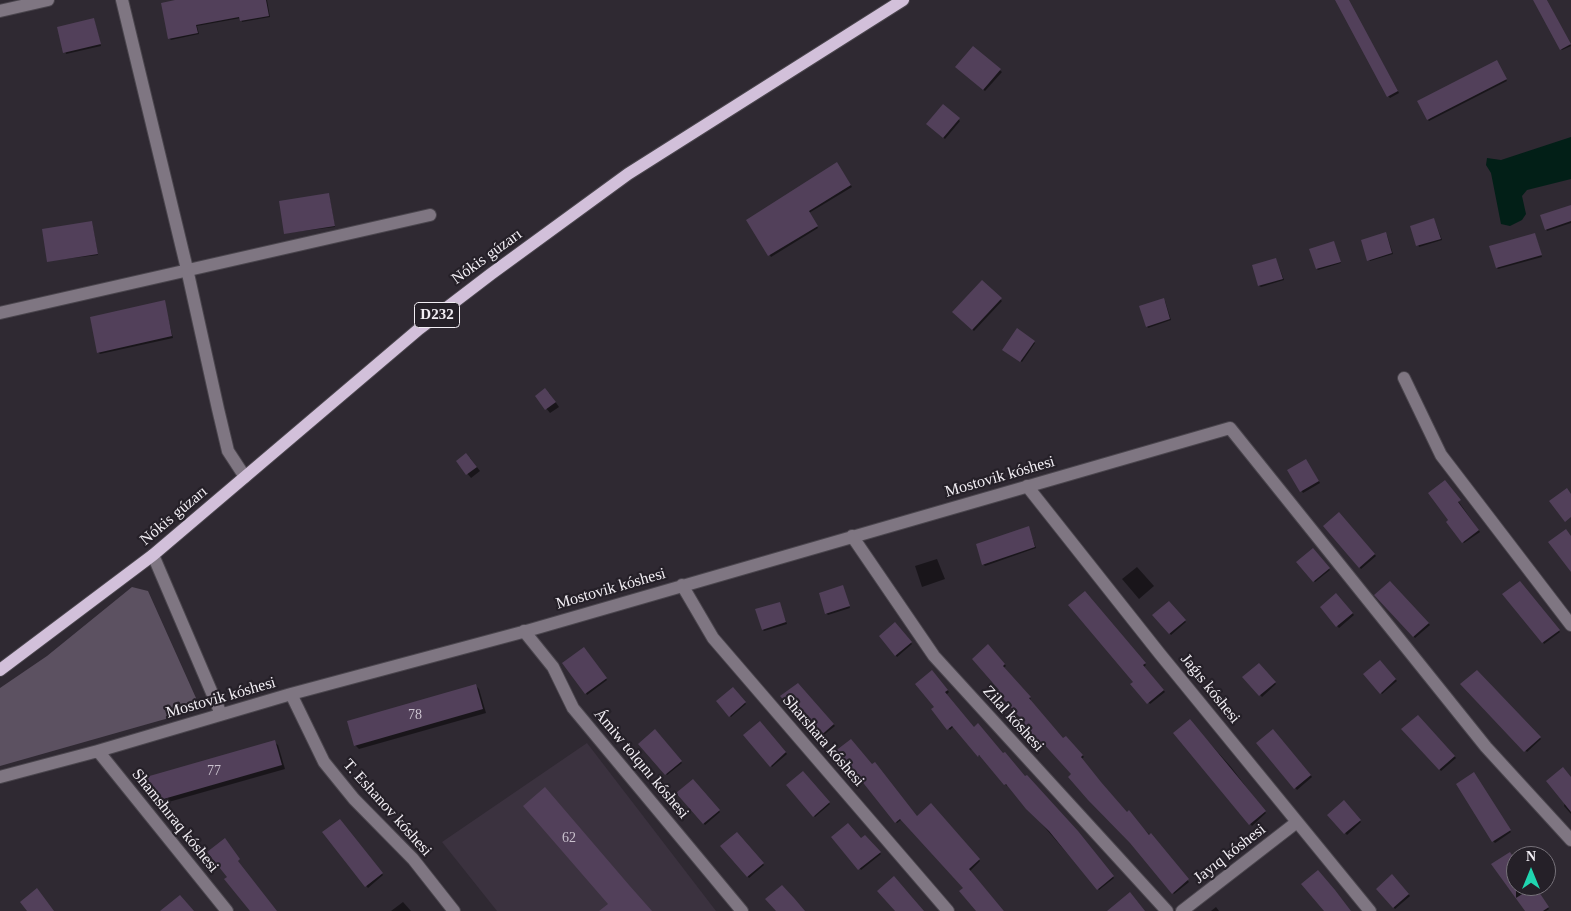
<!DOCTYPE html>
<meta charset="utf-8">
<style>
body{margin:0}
#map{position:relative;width:1571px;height:911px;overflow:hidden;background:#2f2932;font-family:Georgia,serif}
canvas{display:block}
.north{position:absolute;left:1506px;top:846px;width:50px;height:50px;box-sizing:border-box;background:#252028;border:1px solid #77727a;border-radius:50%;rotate:0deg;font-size:14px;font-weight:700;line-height:20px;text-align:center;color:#f2eef4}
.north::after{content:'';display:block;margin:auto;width:18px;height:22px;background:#20d5b0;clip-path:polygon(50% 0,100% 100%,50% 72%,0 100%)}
</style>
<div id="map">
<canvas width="1571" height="911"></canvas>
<div class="north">N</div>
</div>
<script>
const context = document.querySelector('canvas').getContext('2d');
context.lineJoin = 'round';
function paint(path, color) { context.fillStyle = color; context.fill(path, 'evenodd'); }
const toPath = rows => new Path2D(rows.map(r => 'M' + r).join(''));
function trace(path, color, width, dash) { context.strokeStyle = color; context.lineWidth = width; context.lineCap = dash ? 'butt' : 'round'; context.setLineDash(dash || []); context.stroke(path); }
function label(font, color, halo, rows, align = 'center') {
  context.font = font + ' Georgia,serif'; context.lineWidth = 4.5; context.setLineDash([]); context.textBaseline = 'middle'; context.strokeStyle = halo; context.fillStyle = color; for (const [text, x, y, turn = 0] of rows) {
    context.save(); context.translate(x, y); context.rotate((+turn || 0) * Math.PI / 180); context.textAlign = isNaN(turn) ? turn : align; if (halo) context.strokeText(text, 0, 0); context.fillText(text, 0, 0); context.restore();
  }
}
const built = toPath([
 [587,743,716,911,497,911,442,842]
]);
const green = toPath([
 [132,587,148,591,196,698,190,712,0,766,0,688,47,656]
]);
const water = toPath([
 [1571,137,1571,179,1527,190,1522,196,1526,214,1522,220,1510,226,1501,224,1491,173,1486,165,1487,158,1501,160]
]);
const shadow = toPath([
 [181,0,267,0,270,17,242,22,241,18,197,26,199,34,171,40,169,38],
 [1336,0,1348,0,1399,93,1390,98,1388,96],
 [1534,0,1547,0,1571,46,1562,50,1561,49],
 [94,19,101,46,66,54,58,28],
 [973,48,1002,72,985,91,957,67],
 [1498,63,1507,81,1429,121,1428,120],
 [943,106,960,121,945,139,928,124],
 [838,165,852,187,809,213,818,228,771,257,748,220],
 [329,194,335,227,286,233],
 [1571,206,1571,223,1547,231,1546,229],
 [1434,219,1442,240,1419,247,1411,226],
 [92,222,98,255,48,261],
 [1535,234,1542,257,1498,269,1497,268],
 [1387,235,1393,254,1370,261,1369,260],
 [1334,242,1341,263,1318,270,1317,269],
 [1276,259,1284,280,1261,287,1259,286],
 [982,282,1002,301,974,331,954,312],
 [164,301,173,338,100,354,98,352],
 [1165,301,1171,320,1148,328,1147,326],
 [1034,342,1035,343,1022,362,1005,351],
 [549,393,559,407,550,413,536,396],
 [470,458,480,471,471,478,457,461],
 [1307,462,1320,483,1303,493,1288,471],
 [1445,482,1480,532,1464,543,1448,522,1450,521],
 [1339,514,1376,556,1361,569,1324,526],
 [1028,527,1036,548,985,566,983,564],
 [1313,550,1330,570,1315,582,1298,563],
 [937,559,945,579,922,587,915,566],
 [1137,567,1154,586,1139,599,1122,579],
 [1520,582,1560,632,1544,644,1543,642],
 [1390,583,1430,625,1415,638,1376,595],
 [843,587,850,608,828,615,826,613],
 [1084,593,1146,665,1144,667,1165,692,1150,704,1132,684,1135,682],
 [1336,595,1354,615,1339,628,1321,608],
 [1169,602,1186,622,1171,635,1154,615],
 [779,603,787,624,764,631,763,630],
 [895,624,912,644,897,657,880,636],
 [990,647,1006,666,1003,668,1031,699,1030,700,1063,740,1068,739,1084,757,1081,759,1127,813,1152,837,1189,882,1174,894,1131,842,1109,819,1106,818,1070,777,1073,774,1045,742,1042,745,1025,725,1027,723,1001,690],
 [586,650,607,680,587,695,586,693],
 [1380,661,1397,681,1382,694,1365,674],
 [1259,664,1276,684,1262,697,1244,677],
 [932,672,949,692,946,695,974,728,1003,755,1079,834,1114,878,1099,890,1008,785,1007,786,982,756,978,756,954,726,950,730,933,710,936,707],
 [1477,672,1541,739,1527,752,1462,684],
 [798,684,835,726,820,738,782,697],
 [476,686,479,689,486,713,359,749,355,745],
 [733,688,746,704,731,717,717,701],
 [1418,716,1456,758,1441,771,1403,729],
 [1190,721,1231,767,1266,813,1252,826,1175,734],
 [760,723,787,754,772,767,745,735],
 [1273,730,1312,777,1297,790,1258,743],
 [655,731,682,763,667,775,640,744],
 [274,742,278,745,285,769,158,805,154,801],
 [836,753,917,817,931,805,980,861,970,871,1004,911,977,911,964,888,902,819,897,823,896,822,855,771,853,773],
 [803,773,830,804,815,817,788,785],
 [1475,775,1511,832,1495,843,1493,841],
 [1571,779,1571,814,1564,806],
 [693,781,720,812,705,825,678,793],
 [1344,802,1361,822,1347,835,1329,815],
 [340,821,383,875,368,888,324,833],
 [737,833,764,865,749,878,722,846],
 [865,836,881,854,861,870,833,837,861,840],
 [1516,862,1516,886,1533,886,1549,909,1546,911,1526,911,1493,864],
 [1392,876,1410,896,1395,909,1378,889],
 [403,902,411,911,391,911],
 [1216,907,1219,911,1211,911]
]);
const building = toPath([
 [175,0,266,0,269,16,240,21,239,17,196,25,198,33,168,39,161,3],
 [1335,0,1349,0,1398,91,1387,97],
 [1533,0,1547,0,1571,44,1560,50],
 [94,18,101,44,63,53,57,27],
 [973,46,1001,69,983,90,955,67],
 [1497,60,1507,79,1427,120,1417,101],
 [943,104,960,118,943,138,926,124],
 [837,162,851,185,809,211,818,226,768,256,746,220],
 [329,193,335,226,284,234,279,201],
 [1571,205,1571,221,1545,230,1540,215],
 [1434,218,1441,239,1416,246,1410,226],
 [92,221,98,254,47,262,42,229],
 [1386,232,1392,253,1367,261,1361,240],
 [1535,233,1542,255,1496,268,1489,246],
 [1334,241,1341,262,1316,269,1309,249],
 [1276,258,1283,279,1258,286,1252,265],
 [982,280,1002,298,972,330,952,312],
 [1164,298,1170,319,1146,327,1139,306],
 [165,300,172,336,97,353,90,317],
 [1017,328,1035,341,1020,362,1002,350],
 [545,388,556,402,545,410,535,396],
 [466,453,477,467,466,475,456,461],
 [1306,459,1319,481,1300,492,1287,470],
 [1445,480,1461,500,1458,502,1479,530,1462,543,1446,522,1448,520,1428,493],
 [1567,488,1571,494,1571,517,1565,522,1549,501],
 [1339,512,1375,554,1359,568,1323,526],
 [1029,526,1035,547,982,565,976,544],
 [1566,529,1571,536,1571,572,1548,542],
 [1313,548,1330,568,1313,582,1296,562],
 [1390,581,1429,623,1413,637,1374,595],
 [1520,581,1560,630,1542,643,1502,594],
 [843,585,850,606,825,614,819,593],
 [1085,591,1146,663,1143,665,1164,690,1147,704,1130,684,1133,682,1068,605],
 [1336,593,1353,613,1336,627,1320,607],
 [1169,601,1186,620,1169,634,1152,615],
 [780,602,786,622,762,630,755,609],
 [895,622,912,642,895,656,879,636],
 [988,644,1005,664,1003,666,1031,697,1029,698,1063,738,1066,736,1083,755,1081,757,1101,782,1127,812,1129,810,1149,835,1151,833,1189,879,1172,894,1130,843,1088,800,1068,777,1071,774,1042,742,1040,744,1023,725,1025,723,997,692,999,690,972,659],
 [584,647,607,678,585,694,562,663],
 [1380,660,1396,679,1380,694,1363,674],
 [1259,663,1276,682,1259,696,1242,677],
 [932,670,948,690,945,692,974,727,978,723,1003,753,1005,752,1025,776,1027,775,1078,831,1114,876,1097,890,1049,831,1026,809,1006,784,1004,785,979,755,978,757,952,726,947,730,931,709,934,707,915,684],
 [1477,670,1541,737,1524,752,1460,684],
 [798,683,834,724,818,738,780,696],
 [476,684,483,709,354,746,347,721],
 [733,687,746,702,729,717,716,701],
 [1418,715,1455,756,1439,770,1401,729],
 [1190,719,1266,811,1249,825,1173,733],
 [760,721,786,752,770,767,743,735],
 [655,729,682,761,665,775,638,744],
 [1273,729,1311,775,1294,789,1256,743],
 [851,739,872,764,875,762,917,816,931,803,980,859,969,869,1004,911,976,911,959,891,963,888,900,819,895,823,853,770,850,772,834,752],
 [275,740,282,765,153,802,146,777],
 [1563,767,1571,777,1571,812,1546,781],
 [803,771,830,802,813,817,786,785],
 [1474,772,1511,830,1492,842,1456,784],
 [693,779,720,810,703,824,676,793],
 [545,787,629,885,652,911,599,911,608,904,523,806],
 [1344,800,1361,820,1344,834,1327,815],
 [340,819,383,873,365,887,322,832],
 [848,823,861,838,865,835,881,852,858,870,831,837],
 [737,832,764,863,747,877,720,846],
 [225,838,240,859,238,861,277,911,250,911,224,879,227,877,207,852],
 [1510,852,1516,861,1516,898,1535,886,1549,907,1543,911,1525,911,1491,864],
 [1318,870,1335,890,1351,911,1324,911,1301,884],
 [1392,874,1409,894,1393,908,1376,889],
 [894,876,911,896,924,911,895,911,877,891],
 [782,885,794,898,805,911,776,911,765,899],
 [37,888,54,911,27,911,20,902],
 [1130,892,1145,911,1107,911],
 [180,895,194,911,160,911]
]);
const minor = toPath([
 [122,0,187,269,218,409,228,451,245,477],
 [0,11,48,0],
 [0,313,430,215],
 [1404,378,1441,455,1571,625],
 [1027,486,1160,654,1370,911],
 [852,536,934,656,1167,911],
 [153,555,221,714],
 [682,585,713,638,948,911],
 [524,631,553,667,573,708,742,911],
 [291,694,324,762,354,799,413,859,454,911],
 [98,751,227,911],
 [0,777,98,751,291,694,530,630,1230,428,1486,747,1571,840],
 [1182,911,1297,822]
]);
const major = toPath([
 [0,670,153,555,419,329,491,274,628,174,903,0]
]);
const numberNames = [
 ["78",415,715],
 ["77",214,771],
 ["62",569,838]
];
const shields = [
 [437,315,45]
];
const shieldNames = [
 ["D232",437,315]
];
const streetNames = [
 ["Nókis gúzarı",487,257,-36],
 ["Mostovik kóshesi",1000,477,-16],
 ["Nókis gúzarı",174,516,-40],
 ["Mostovik kóshesi",611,589,-16],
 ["Jaǵıs kóshesi",1210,689,51],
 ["Mostovik kóshesi",221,698,-16],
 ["Zilal kóshesi",1013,719,48],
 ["Sharshara kóshesi",823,741,49],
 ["Ámiw tolqını kóshesi",641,764,50],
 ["T. Eshanov kóshesi",387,808,48],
 ["Shamshıraq kóshesi",175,821,51],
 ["Jayıq kóshesi",1230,854,-38]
];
paint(built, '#3b323f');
paint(green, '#5c5161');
paint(water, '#021f17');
paint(shadow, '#0007');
paint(building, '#52405a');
trace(minor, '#4a454d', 14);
trace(major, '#4a454d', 14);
trace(minor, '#7f7682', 12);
trace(major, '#d2c0da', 12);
label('14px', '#cac2ce', null, numberNames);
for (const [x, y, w] of shields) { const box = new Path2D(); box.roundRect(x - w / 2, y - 12.5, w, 25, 4); context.fillStyle = '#252028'; context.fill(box); trace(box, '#f2eef4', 1); }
label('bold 15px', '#f2eef4', null, shieldNames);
label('16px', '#f2eef4', '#252028', streetNames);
</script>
